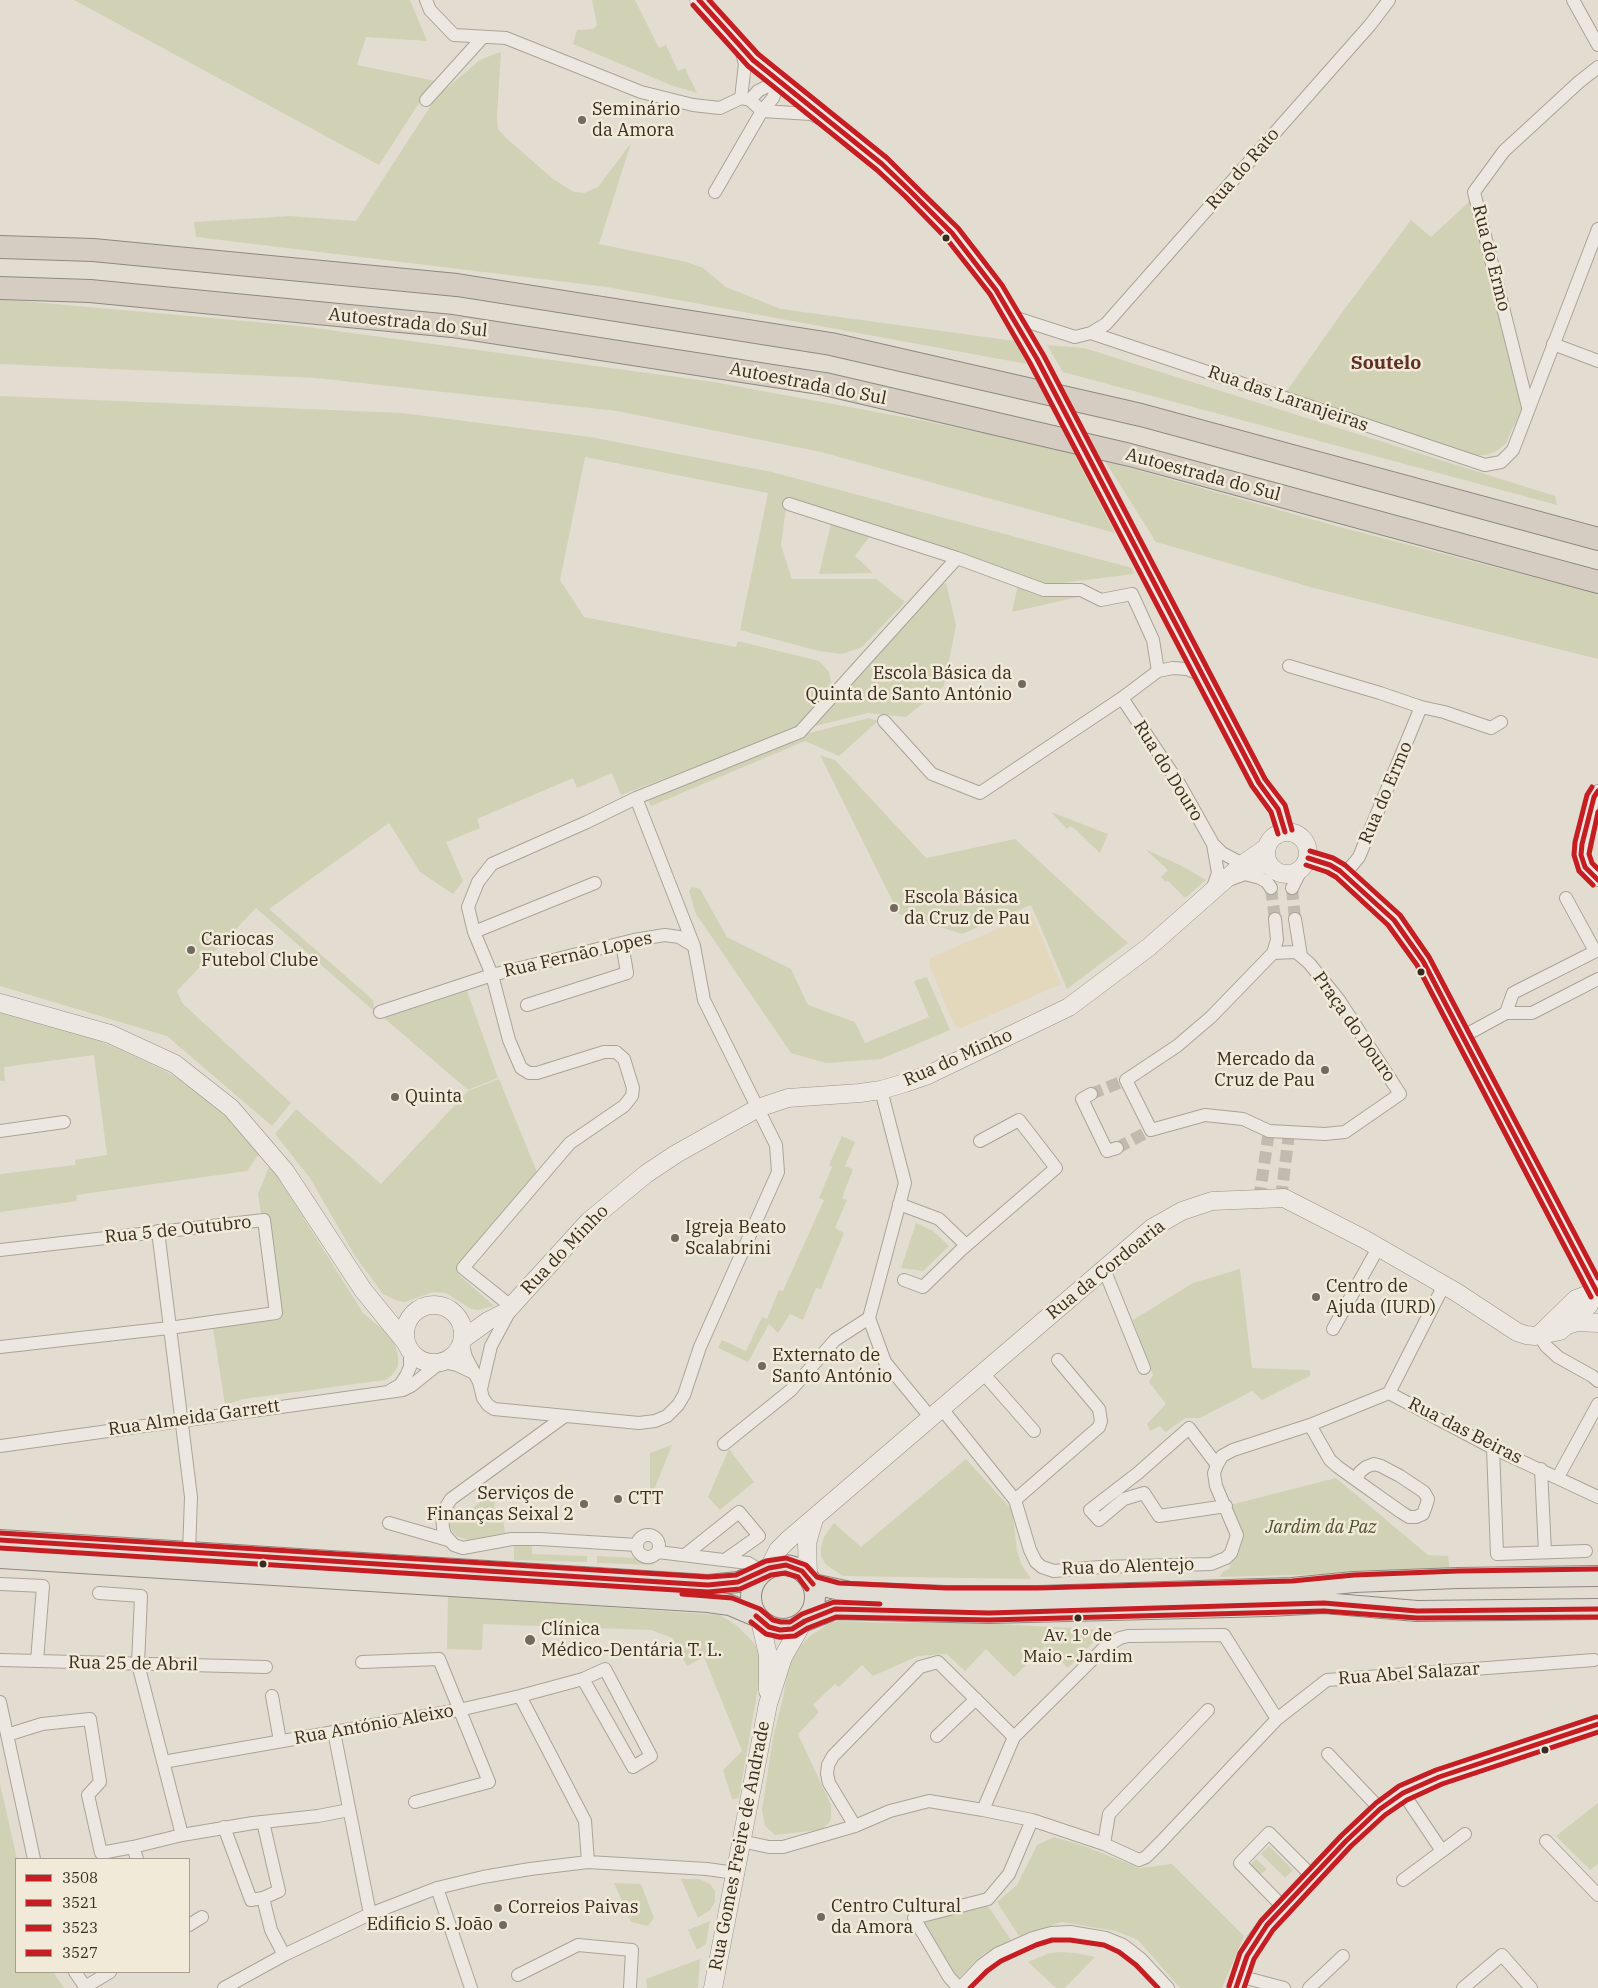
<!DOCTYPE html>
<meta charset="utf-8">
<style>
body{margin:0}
#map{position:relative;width:1598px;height:1988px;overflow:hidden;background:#e3ddd1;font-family:"IBM Plex Serif",serif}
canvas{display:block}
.legend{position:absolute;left:15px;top:1858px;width:175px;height:115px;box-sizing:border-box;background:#f2ead8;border:1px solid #a79e8f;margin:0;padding:6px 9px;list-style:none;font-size:15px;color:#372c22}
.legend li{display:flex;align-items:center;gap:10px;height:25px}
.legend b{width:25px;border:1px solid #a79e8f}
</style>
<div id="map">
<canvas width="1598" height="1988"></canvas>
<ul class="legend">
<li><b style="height:6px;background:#c61d23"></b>3508</li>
<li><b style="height:6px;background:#c61d23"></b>3521</li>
<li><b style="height:6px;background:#c61d23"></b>3523</li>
<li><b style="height:6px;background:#c61d23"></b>3527</li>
</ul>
</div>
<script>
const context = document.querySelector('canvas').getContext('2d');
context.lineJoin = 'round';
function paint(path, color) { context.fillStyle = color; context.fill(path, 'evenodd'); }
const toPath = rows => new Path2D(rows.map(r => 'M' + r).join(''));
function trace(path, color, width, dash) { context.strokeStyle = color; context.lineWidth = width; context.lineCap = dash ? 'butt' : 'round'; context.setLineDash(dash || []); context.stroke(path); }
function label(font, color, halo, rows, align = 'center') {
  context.font = font + ' "IBM Plex Serif",serif'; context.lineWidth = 5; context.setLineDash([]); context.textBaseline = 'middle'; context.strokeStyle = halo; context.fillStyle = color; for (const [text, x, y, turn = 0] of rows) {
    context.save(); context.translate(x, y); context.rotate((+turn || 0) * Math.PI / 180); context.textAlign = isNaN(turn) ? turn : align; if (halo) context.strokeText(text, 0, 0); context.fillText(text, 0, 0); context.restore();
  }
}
const green = toPath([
 [74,0,410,0,427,41,366,37,357,65,440,82,423,97,379,165],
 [592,0,635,0,659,48,666,45,678,71,685,68,697,93,673,86,573,44,577,30,593,29,597,25],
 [497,53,501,53,497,115,498,129,505,137,553,179,574,192,584,193,598,187,631,143,599,244,687,262,703,268,726,287,781,309,1015,341,1027,364,607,287,196,237,194,222,290,216,356,221,437,96,480,60],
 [1471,200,1522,408,1506,443,1497,451,1486,455,1475,455,1286,392,1346,307,1411,220,1431,237],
 [0,299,300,326,714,382,925,421,1073,452,1115,533,821,452,617,411,316,378,0,364],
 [1047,345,1084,348,1555,496,1557,505,1063,372],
 [0,396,402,413,590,437,772,472,1132,568,1134,574,1045,585,787,500,781,545,792,579,876,579,905,602,862,647,842,654,819,651,740,630,768,493,585,457,560,580,584,617,736,647,738,641,819,661,829,672,832,685,830,691,797,728,621,795,612,773,577,788,573,778,477,819,480,828,446,842,463,881,453,894,420,872,389,823,269,909,373,1000,374,1011,256,908,177,991,182,1003,291,1103,272,1126,167,1036,0,986],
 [1105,461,1336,526,1598,594,1598,659,1314,588,1156,542],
 [832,520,873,532,855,556,873,573,819,574],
 [946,583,956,625,944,686,906,717,868,713,807,728,937,586],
 [1018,584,1076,593,1078,597,1012,612],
 [869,718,878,721,839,756,805,741,651,806,647,797,801,735],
 [820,755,835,760,926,858,1015,839,1128,943,1067,989,1031,905,962,934,899,914],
 [1051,812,1108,834,1100,853,1076,830,1070,826,1067,829],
 [1145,849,1182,866,1206,880,1185,898,1168,881,1166,882,1161,877,1168,870],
 [692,887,700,889,727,937,791,969,808,1005,855,1022,865,1043,929,1017,914,981,927,977,950,1030,881,1059,826,1063,791,1053,696,914,689,891],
 [467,991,498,1078,468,1090,384,1018],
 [0,1011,81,1034,117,1048,163,1070,186,1083,204,1097,228,1118,259,1154,247,1171,76,1195,77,1201,0,1212,0,1174,76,1165,75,1160,107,1155,94,1055,4,1067,5,1081,0,1081],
 [499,1079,539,1177,458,1274,494,1306,478,1310,471,1309,446,1293,433,1292,405,1302,395,1300,383,1294,355,1256,310,1178,275,1134,296,1109,381,1184,468,1091],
 [842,1136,855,1142,845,1166,853,1169,842,1198,847,1200,835,1228,844,1233,821,1289,816,1288,803,1320,790,1314,778,1333,769,1324,748,1362,718,1348,722,1340,746,1351,762,1317,767,1319,779,1290,783,1291,824,1200,819,1198,832,1167,829,1165],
 [269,1167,278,1177,363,1313,393,1338,398,1355,398,1366,392,1375,385,1380,243,1399,225,1405,212,1322,276,1312,258,1194],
 [916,1223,933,1231,949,1246,923,1271,901,1268],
 [1240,1269,1252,1368,1310,1370,1310,1376,1262,1400,1252,1391,1200,1418,1185,1418,1166,1432,1160,1426,1150,1431,1147,1424,1166,1404,1149,1382,1153,1375,1133,1320,1193,1283],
 [672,1445,650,1500,650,1453],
 [729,1449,754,1482,720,1510,708,1497],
 [966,1459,1012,1510,1017,1550,1021,1564,1031,1579,843,1576,825,1564,821,1555,821,1547,824,1537,834,1523,861,1547],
 [1336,1478,1428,1555,1448,1556,1450,1571,1219,1577,1224,1571,1229,1569,1238,1546,1226,1506],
 [490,1494,495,1500,494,1508,502,1513,505,1533,469,1540,458,1537,452,1531,449,1525,450,1515,452,1511,455,1507,463,1516],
 [514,1545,532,1545,532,1554,587,1556,587,1562,514,1560],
 [597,1556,635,1558,645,1562,653,1561,654,1565,597,1563],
 [448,1596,720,1615,736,1625,753,1642,763,1659,739,1798,732,1799,723,1770,742,1751,704,1657,687,1666,672,1638,651,1630,483,1624,482,1650,447,1649],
 [840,1621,887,1623,964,1622,1105,1630,1068,1668,1045,1646,1014,1677,986,1649,965,1671,947,1654,918,1656,873,1676,862,1665,839,1687,835,1684,813,1705,819,1712,798,1734,831,1805,831,1819,828,1824,820,1830,775,1835,765,1826,762,1810,773,1738,783,1698,788,1667,799,1647,810,1636,830,1623],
 [0,1784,17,1859,16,1972,53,1972,64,1988,0,1988],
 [1598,1803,1598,1864,1590,1870,1556,1836],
 [1054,1837,1084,1846,1140,1868,1172,1864,1244,1936,1222,1988,1180,1988,1138,1940,1116,1931,1062,1922,1019,1936,997,1902,1017,1885,1037,1845],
 [1269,1846,1293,1870,1285,1878,1261,1854],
 [1256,1859,1267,1869,1259,1876,1249,1866],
 [681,1879,699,1879,710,1884,715,1891,715,1902,710,1910,698,1918],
 [614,1883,641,1884,654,1918,648,1926,631,1922],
 [986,1903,1011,1940,983,1954,959,1978,950,1968,920,1921],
 [710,1921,706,1944,697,1950,688,1930],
 [1058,1952,1075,1953,1095,1957,1065,1988,1056,1988,1028,1962,1047,1954],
 [700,1959,698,1988,647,1988,646,1979]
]);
const sand = toPath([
 [1032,914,1061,984,961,1028,954,1025,929,964,930,958]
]);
const streetTunnel = toPath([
 [1271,888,1275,919],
 [1292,888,1295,919],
 [1091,1094,1126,1080],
 [1117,1148,1151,1130],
 [1281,1198,1289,1134,1291,1132],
 [1259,1199,1269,1131]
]);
const street = toPath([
 [426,0,430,10,454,35,506,38,641,92,693,105,720,108,741,98,750,100,762,111,715,192],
 [1573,0,1598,45],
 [741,98,745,64,741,49],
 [426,100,483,37],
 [750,100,758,91,768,86,778,83,778,85,785,87],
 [762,111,811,114,821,119],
 [762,111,773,98,778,83,775,79],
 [1013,317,1075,337,1091,333,1106,324,1370,25,1389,0],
 [1091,333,1485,465,1501,462,1513,450,1598,229],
 [1553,344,1598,361],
 [1528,407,1474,192,1504,151,1579,82,1598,67],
 [789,504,957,558,1044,590,1081,590,1101,600,1132,594,1153,640,1158,671],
 [1289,666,1380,693,1421,707,1444,712,1491,728,1501,722],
 [1122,698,1180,785,1213,844,1218,873,1212,890],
 [884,721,932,774,980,793,1122,698,1158,671,1173,668,1187,669,1202,675],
 [1598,791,1594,797,1586,828,1582,844,1581,855,1585,867,1598,880],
 [636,798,694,946],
 [1213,844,1222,853,1243,864],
 [1245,874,1258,868,1271,867],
 [1344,875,1359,857,1421,707],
 [1229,880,1245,874,1260,878,1267,882,1271,888],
 [1292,888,1301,870],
 [1566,898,1595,951],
 [1295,919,1301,956],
 [474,932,595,883],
 [1273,953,1296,952,1309,963,1339,1000,1400,1094,1345,1132,1325,1134,1269,1131,1243,1119,1205,1115,1151,1130,1126,1080,1177,1046,1211,1017,1273,953,1277,940,1275,919],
 [527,1005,627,973,622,943],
 [380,1012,492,975,634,940,665,935,679,937,694,946,704,1000,776,1145,778,1172,700,1347,684,1395,678,1405,667,1416,655,1421,639,1423,494,1409,488,1405,483,1398,479,1382,466,1357,462,1342],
 [1506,1013,1513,993,1598,950],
 [1462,1037,1506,1013,1532,1013,1598,979],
 [881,1090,905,1183,869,1318,885,1362,931,1418],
 [1091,1094,1082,1099,1107,1151,1117,1148],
 [0,1131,64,1122],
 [899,1204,939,1219,966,1245],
 [158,1231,191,1497,189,1553],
 [0,1250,264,1220,276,1313,169,1328,0,1347],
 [1104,1269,1144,1368],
 [904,1280,923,1287,961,1250,1056,1168,1019,1120,980,1141],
 [1333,1329,1378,1248],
 [1539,1335,1546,1346,1558,1357,1592,1376,1598,1381],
 [443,1362,457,1365,474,1373],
 [983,1373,1034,1431],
 [481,1389,491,1346,512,1307,463,1268,570,1143,624,1106,632,1096,633,1088,624,1059,616,1052,604,1052,537,1073,529,1073,521,1068,509,1040,492,975,474,932,468,907,478,882,492,864,587,822,636,798,800,732,957,558],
 [391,1390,400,1385,406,1376,410,1367,410,1350],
 [1389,1393,1493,1448,1598,1497],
 [942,1409,1015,1500,1030,1550,1036,1562,1042,1567,1054,1571,1100,1567,1211,1564,1226,1558,1231,1553,1237,1535,1216,1486,1214,1473,1217,1465,1222,1456,1233,1450,1310,1425,1389,1393,1444,1285],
 [565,1416,451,1499,442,1513,443,1528,445,1535,454,1545,463,1548,512,1539,540,1539,637,1545],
 [1310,1425,1330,1460,1338,1467,1356,1480,1401,1512,1409,1517,1416,1517,1423,1514,1426,1506,1428,1499,1424,1492,1400,1476,1381,1466,1374,1464,1366,1467,1360,1472,1356,1480],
 [724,1444,791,1390,835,1340,869,1318],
 [0,1446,403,1390,411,1386,441,1362],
 [1493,1448,1497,1554,1586,1551],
 [1217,1465,1189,1428,1138,1473,1090,1510,1099,1520,1124,1499,1144,1493,1159,1516,1226,1506],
 [1541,1469,1545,1552],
 [1558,1477,1598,1404],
 [1015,1500,1099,1427,1101,1421,1099,1409,1058,1360],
 [389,1523,448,1540],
 '637 1546a11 11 0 1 1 22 0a11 11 0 1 1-22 0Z',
 [658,1552,748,1563,763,1572],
 [685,1555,739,1512,759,1536,725,1560],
 [0,1584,43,1586,37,1661],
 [99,1593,141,1596,138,1664,182,1835],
 [0,1660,266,1667],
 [362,1662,439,1659,489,1782,415,1802],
 [272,1696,280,1741],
 [520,1696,585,1821,588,1862],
 [0,1702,34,1859],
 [334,1732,370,1914],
 [7,1735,42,1724,90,1719,100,1782,88,1795,101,1853,133,1847],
 [937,1736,976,1699],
 [1328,1754,1380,1809],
 [163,1762,459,1710,520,1696,583,1679,605,1669,651,1756,633,1767,583,1679],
 [1403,1793,1442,1851],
 [983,1810,1014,1737,1105,1647,1120,1638,1128,1636,1224,1635,1277,1719],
 [855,1826,829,1783,827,1774,828,1765,833,1756,920,1667,938,1662,1014,1737],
 [224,1827,251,1900,263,1898,279,1891,263,1822],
 [741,1841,769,1847,783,1847,855,1826,890,1811,929,1801,983,1810,1032,1820,1104,1844,1139,1860,1146,1857,1160,1843,1277,1719,1327,1680,1594,1660],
 [1546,1841,1598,1895],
 [1104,1844,1109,1814,1208,1710],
 [137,1859,133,1847,182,1835,253,1823,318,1816,349,1810],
 [1403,1880,1465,1834],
 [437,1888,471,1988],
 [263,1898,271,1930,284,1955],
 [1283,1907,1240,1863,1269,1833,1313,1877],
 [189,1925,202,1917],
 [75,1972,86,1988],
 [518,1975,578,1945,632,1950,630,1988],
 [1239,1976,1284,1988],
 [85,1987,110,1972],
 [224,1988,284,1955,370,1914,437,1888,483,1877,530,1869,588,1862,707,1869,735,1873],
 [959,1988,949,1977,914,1918,988,1899,1009,1874,1032,1820],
 [960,1988,982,1965,997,1954,1033,1938,1051,1933,1070,1932,1106,1938,1123,1945,1141,1959,1168,1988],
 [1309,1988,1343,1956],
 [1463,1988,1502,1955,1531,1988]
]);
const secondary = toPath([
 [699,0,711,15,753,60,882,164,937,217,971,256,996,290,1037,359],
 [1097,472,1259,783,1278,809,1285,832],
 '1266 853a21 21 0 1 1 42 0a21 21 0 1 1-42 0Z',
 [1308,858,1330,865,1340,871,1394,920,1409,941,1423,961,1598,1294],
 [0,1003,110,1034,175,1064,231,1108,285,1171,363,1290,407,1344],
 '405 1334a29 29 0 1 1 58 0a29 29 0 1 1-58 0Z',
 [1568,1325,1577,1322,1598,1323],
 [1539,1335,1576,1299,1596,1291],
 [463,1339,488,1321,506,1312,589,1221,646,1174,676,1154,758,1108,788,1098,860,1093,881,1090,905,1083,928,1075,1069,1007,1149,947,1243,864,1266,848],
 [769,1568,778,1550,788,1540,1152,1228,1182,1211,1212,1201,1284,1198,1364,1239,1456,1292,1517,1332,1526,1335,1535,1336,1560,1331,1589,1305,1596,1291],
 [808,1576,807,1543,814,1519],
 [760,1620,768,1655,768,1691],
 [713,1988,768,1704,783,1657,802,1624],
 [1236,1988,1247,1956,1256,1940,1267,1925,1346,1841,1380,1809,1403,1793,1439,1777,1598,1724]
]);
const primary = toPath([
 [0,1540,708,1585,738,1582,763,1572],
 [0,1558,708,1602,730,1605,756,1616],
 '751 1597a32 32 0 1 1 64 0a32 32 0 1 1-64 0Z',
 [813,1584,850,1592,946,1596,1038,1596,1292,1588,1354,1582,1458,1578,1598,1576],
 [805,1621,835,1609,989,1613,1269,1606,1324,1603,1417,1611,1598,1609]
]);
const highway = toPath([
 [0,247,93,250,457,285,831,344,1141,415,1598,539],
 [0,288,90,291,452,326,825,384,1130,455,1598,582]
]);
const secondaryBridge = toPath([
 [1037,359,1097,472]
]);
const bus1 = toPath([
 [1598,791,1594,797,1582,844,1581,855,1585,867,1598,880],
 [0,1540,708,1585,738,1582,769,1568,786,1565,802,1571,813,1584],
 [756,1616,769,1627,780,1630,792,1629,805,1621,835,1609,989,1613,1324,1603,1417,1611,1598,1609]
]);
const bus2 = toPath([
 [693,5,748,66,877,170,905,196,946,238,990,294,1030,363,1252,786,1271,812,1278,834],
 [1592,787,1587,795,1575,842,1574,855,1579,871,1593,885],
 [1306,865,1327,872,1336,877,1388,925,1417,965,1591,1297],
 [970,1988,987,1971,1001,1961,1036,1945,1052,1940,1070,1940,1104,1945,1119,1952,1136,1965,1158,1988],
 [1244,1988,1254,1959,1273,1930,1351,1846,1385,1815,1407,1800,1442,1784,1598,1732]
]);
const bus3 = toPath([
 [709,0,758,54,887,158,915,186,958,228,1002,285,1044,356,1265,779,1285,805,1292,830],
 [1598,812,1589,854,1592,863,1598,869],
 [1310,851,1333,858,1345,865,1400,915,1429,957,1598,1278],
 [1229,1986,1240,1953,1261,1921,1341,1836,1376,1803,1399,1786,1436,1770,1596,1717]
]);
const bus4 = toPath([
 [0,1548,708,1592,740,1589,771,1575,785,1573,798,1577,807,1589],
 [751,1622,766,1634,780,1637,795,1636,808,1628,836,1617,989,1620,1324,1611,1417,1618,1598,1617]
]);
const bus5 = toPath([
 [699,0,753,60,882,164,910,191,952,233,996,290,1037,359,1259,783,1278,809,1285,832],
 [1308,858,1330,865,1340,871,1394,920,1423,961,1598,1294],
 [1236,1988,1247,1956,1267,1925,1346,1841,1380,1809,1403,1793,1439,1777,1598,1724]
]);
const bus6 = toPath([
 [0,1533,708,1577,736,1575,766,1561,786,1558,806,1565,817,1577,839,1583,946,1588,1038,1588,1292,1581,1354,1575,1458,1571,1598,1569],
 [682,1594,732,1598,760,1609,773,1620,781,1622,790,1622,802,1614,834,1602,880,1604]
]);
const markers = [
 [582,120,5,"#736a5f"],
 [946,238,4.5,"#372c22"],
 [1022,684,5,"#736a5f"],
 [894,908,5,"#736a5f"],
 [191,950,5,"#736a5f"],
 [1421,972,4.5,"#372c22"],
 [1325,1070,5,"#736a5f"],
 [395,1097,5,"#736a5f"],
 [675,1238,5,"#736a5f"],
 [1316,1297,5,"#736a5f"],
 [762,1366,5,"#736a5f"],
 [618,1499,5,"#736a5f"],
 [584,1504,5,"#736a5f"],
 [263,1564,4.5,"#372c22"],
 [1078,1618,4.5,"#372c22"],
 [530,1640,6,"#736a5f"],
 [1545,1750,4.5,"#372c22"],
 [498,1908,5,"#736a5f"],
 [821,1917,5,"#736a5f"],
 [503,1925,5,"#736a5f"]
];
const busNames = [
 ["Av. 1º de",1078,1636],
 ["Maio - Jardim",1078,1657]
];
const poiNames = [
 ["Seminário",592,110],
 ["da Amora",592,131],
 ["Escola Básica da",1012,674,"right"],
 ["Quinta de Santo António",1012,695,"right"],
 ["Escola Básica",904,898],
 ["da Cruz de Pau",904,919],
 ["Cariocas",201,940],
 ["Futebol Clube",201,961],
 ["Mercado da",1315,1060,"right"],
 ["Cruz de Pau",1315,1081,"right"],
 ["Quinta",405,1097],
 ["Igreja Beato",685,1228],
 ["Scalabrini",685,1249],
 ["Centro de",1326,1287],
 ["Ajuda (IURD)",1326,1308],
 ["Externato de",772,1356],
 ["Santo António",772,1377],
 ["Serviços de",574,1494,"right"],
 ["Finanças Seixal 2",574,1515,"right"],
 ["CTT",628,1499],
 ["Clínica",541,1630],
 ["Médico-Dentária T. L.",541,1651],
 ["Centro Cultural",831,1907],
 ["da Amora",831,1928],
 ["Correios Paivas",508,1908],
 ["Edificio S. João",493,1925,"right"]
];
const streetNames = [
 ["Rua do Rato",1243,169,-49],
 ["Rua do Ermo",1491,258,76],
 ["Autoestrada do Sul",408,323,6],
 ["Autoestrada do Sul",808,384,11],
 ["Rua das Laranjeiras",1288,399,19],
 ["Autoestrada do Sul",1203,475,15],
 ["Rua do Douro",1168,771,58],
 ["Rua do Ermo",1386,793,-67],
 ["Rua Fernão Lopes",578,955,-13],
 ["Praça do Douro",1354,1027,55],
 ["Rua do Minho",958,1058,-24],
 ["Rua 5 de Outubro",178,1230,-6],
 ["Rua do Minho",565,1250,-46],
 ["Rua da Cordoaria",1106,1270,-39],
 ["Rua Almeida Garrett",194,1418,-8],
 ["Rua das Beiras",1465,1431,27],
 ["Rua do Alentejo",1128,1567,-2],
 ["Rua 25 de Abril",133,1664,1],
 ["Rua Abel Salazar",1409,1674,-4],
 ["Rua António Aleixo",374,1725,-10],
 ["Rua Gomes Freire de Andrade",740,1846,-79]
];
const parkNames = [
 ["Jardim da Paz",1321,1528]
];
const neighbourhoodNames = [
 ["Soutelo",1386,364]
];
paint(green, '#d1d1b5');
paint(sand, '#e3d7bc');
trace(streetTunnel, '#c1baae', 12, [12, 6]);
trace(street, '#a9a399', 14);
trace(secondary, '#98928a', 19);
trace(primary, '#8e8880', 22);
trace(highway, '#8e8880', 24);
trace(street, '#ece8e1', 12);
trace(secondary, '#ece8e1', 18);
trace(primary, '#e2ddd4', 20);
trace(highway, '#d5cdc2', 22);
trace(secondaryBridge, '#98928a', 19, []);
trace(secondaryBridge, '#ece8e1', 18);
trace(bus1, '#c61d23', 5);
trace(bus2, '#c61d23', 5);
trace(bus3, '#c61d23', 5);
trace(bus4, '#c61d23', 5);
trace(bus5, '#c61d23', 5);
trace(bus6, '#c61d23', 5);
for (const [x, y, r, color] of markers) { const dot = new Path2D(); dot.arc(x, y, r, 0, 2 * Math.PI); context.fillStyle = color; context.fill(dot); trace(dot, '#f2ead8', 2); }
label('17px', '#372c22', '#f2ead8', busNames);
label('18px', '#372c22', '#f2ead8', poiNames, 'left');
label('18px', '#372c22', '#f2ead8', streetNames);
label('italic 18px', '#48512b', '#f2ead8', parkNames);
label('bold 19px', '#5f3126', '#f2ead8', neighbourhoodNames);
</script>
